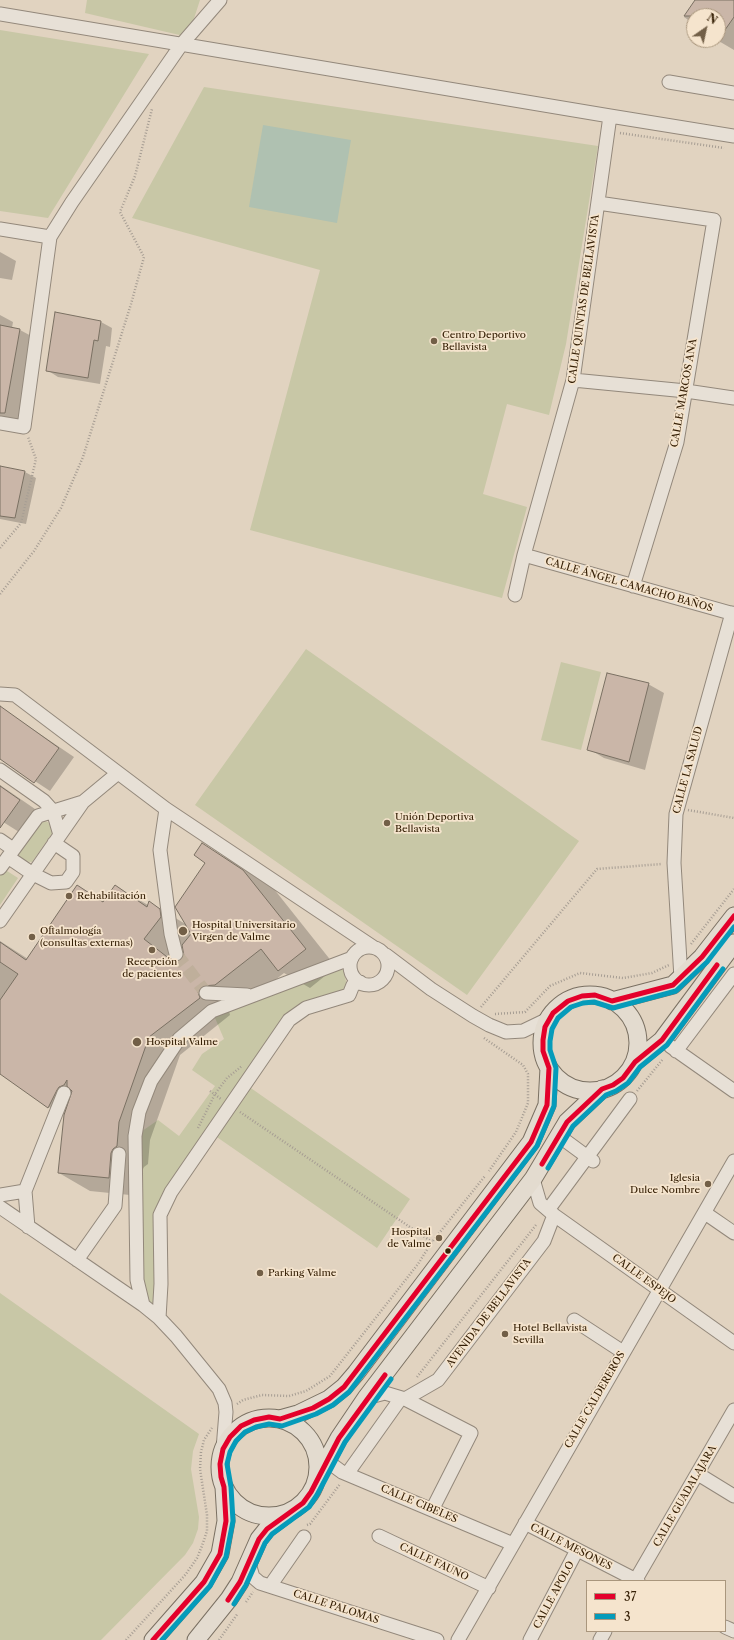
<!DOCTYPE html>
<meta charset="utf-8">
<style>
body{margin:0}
#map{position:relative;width:734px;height:1640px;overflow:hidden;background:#e1d3c0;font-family:"Libre Caslon Text",serif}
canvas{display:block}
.legend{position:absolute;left:586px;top:1580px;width:140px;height:52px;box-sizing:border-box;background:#f5e4cd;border:1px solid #a9967d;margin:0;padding:5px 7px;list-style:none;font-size:12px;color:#362006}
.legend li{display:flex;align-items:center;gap:8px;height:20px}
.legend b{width:20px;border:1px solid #a9967d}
.north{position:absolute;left:686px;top:8px;width:40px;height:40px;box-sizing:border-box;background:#f5e4cd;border:1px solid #a9967d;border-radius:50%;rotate:34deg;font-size:11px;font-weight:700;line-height:16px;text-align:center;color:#362006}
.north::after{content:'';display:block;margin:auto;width:14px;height:18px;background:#725f47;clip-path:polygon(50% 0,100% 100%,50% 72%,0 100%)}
</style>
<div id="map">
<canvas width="734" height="1640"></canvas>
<ul class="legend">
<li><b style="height:5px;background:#e4002b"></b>37</li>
<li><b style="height:5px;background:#059bba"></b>3</li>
</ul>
<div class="north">N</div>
</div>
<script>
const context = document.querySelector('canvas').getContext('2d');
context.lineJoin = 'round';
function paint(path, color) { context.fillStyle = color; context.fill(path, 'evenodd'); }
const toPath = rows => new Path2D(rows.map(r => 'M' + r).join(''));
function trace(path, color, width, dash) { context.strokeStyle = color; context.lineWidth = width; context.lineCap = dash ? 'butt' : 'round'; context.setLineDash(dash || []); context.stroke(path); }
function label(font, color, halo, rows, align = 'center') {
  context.font = font + ' "Libre Caslon Text",serif'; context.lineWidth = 3.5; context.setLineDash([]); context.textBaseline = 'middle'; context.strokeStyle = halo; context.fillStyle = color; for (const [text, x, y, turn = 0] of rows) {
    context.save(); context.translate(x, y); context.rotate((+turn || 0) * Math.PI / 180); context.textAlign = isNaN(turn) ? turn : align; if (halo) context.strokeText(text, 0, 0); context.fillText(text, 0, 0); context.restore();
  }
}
const green = toPath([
 [87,0,200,0,188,37,85,13],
 [0,30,149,54,48,218,0,211],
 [204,87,598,146,566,344,549,415,507,404,483,494,527,507,502,598,250,530,320,270,132,218],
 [306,649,579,841,467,995,195,805],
 [561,662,601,672,581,750,541,740],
 [40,820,48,822,53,832,32,862,21,861,17,851],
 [4,869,18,878,0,905,0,874],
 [338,963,344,972,349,995,306,1008,245,1084,410,1199,377,1248,211,1133,160,1214,154,1305,143,1305,135,1136,158,1120,179,1136,215,1086,192,1070,202,1054,224,1039,212,1011],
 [0,1293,199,1434,193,1451,191,1469,199,1517,198,1529,193,1543,185,1555,101,1640,0,1640]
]);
const water = toPath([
 [263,125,351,140,337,223,249,207]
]);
const shadow = toPath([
 [696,0,734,0,734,50,717,40,718,16,694,16,694,24,684,17],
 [0,252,16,261,12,280,0,278],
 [0,315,13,322,12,328,20,330,35,338,21,421,0,417],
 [101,322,112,328,110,347,106,346,100,384,58,377,47,370],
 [0,467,25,472,36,478,26,524,0,519],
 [648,684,664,693,645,770,604,758,589,749],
 [0,707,74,757,50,791,0,758],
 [0,785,35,809,19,832,0,820],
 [202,844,233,862,274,889,336,967,310,988,284,973,246,1003,229,1011,230,1015,180,1055,150,1140,148,1164,144,1167,142,1171,140,1196,90,1191,59,1173,65,1116,49,1107,0,1073,0,941,28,959,77,886,105,902,115,886,148,905,149,902,187,925,207,863],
 [183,946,185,956,180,961,175,957]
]);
const building = toPath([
 [695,0,734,0,734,17,718,40,718,16,684,16,695,0],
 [55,312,101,321,98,341,94,340,88,378,46,371,55,312],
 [0,325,20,329,5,413,0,413,0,325],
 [0,466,25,471,15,518,0,516,0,466],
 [607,673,649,683,629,762,587,750,607,673],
 [0,706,59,748,34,783,0,759,0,706],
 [0,786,20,800,0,828,0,786],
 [202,843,243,870,306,949,278,971,261,949,215,985,202,986,198,992,200,998,149,1037,119,1122,117,1146,113,1149,111,1153,109,1178,58,1173,64,1115,72,1091,67,1086,67,1080,64,1085,59,1087,57,1090,48,1108,0,1074,0,1000,18,974,0,962,0,942,26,960,77,885,103,902,115,885,147,907,149,901,160,909,161,917,144,939,171,960,178,962,184,956,182,945,191,934,175,907,205,863,194,855,202,843]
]);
const minorTunnel = toPath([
 [176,954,206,993]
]);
const path = toPath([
 [620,133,724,148],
 [0,548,21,523,36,459,28,437],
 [0,594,34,551,61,508,83,457,131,304,144,257,120,212,135,176,152,109],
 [688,810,734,818],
 [691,944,734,889],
 [481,1007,597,869,662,864],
 [495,1014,525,1012,550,986,580,973,623,978,652,973,669,965],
 [484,1038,523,1065,528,1074,528,1103,516,1132,489,1171],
 [210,1091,221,1099],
 [637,1091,663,1059],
 [240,1112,432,1242],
 [198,1128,215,1094,227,1078,242,1066],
 [417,1377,536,1225],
 [237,1404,243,1400,262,1395,289,1396,306,1391,330,1376,418,1264,432,1242,485,1176],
 [307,1525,310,1524,340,1484],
 [246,1602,253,1592],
 [126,1640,186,1574,197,1558,202,1546,207,1531,207,1515,200,1469,201,1452,204,1440,212,1428],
 [219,1640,238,1613]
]);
const minor = toPath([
 [0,14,610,116,734,136],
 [669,82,734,93],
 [598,203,714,220,677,442,633,586],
 [0,229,50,237],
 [573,380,686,391,734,398],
 [0,423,24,427,50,237,72,202,181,45,220,0],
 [524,555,734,614],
 [515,595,524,555,573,380,610,116],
 [0,694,15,695,166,809,373,947],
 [0,770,44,801,53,811,60,835],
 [166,809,160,850,171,934,176,954],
 [0,840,13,849],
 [8,857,33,874,51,883,66,882,73,872,73,856,54,843],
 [0,868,38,816,83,802],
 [0,921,83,802,118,773],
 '350 966a19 19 0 1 1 38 0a19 19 0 1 1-38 0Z',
 [386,955,431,989,473,1016,489,1025,506,1032,523,1031,550,1018],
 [681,978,674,863,676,814,732,613],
 [206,993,247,995],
 [670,1046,734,1091],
 [676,1051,734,974],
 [559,1136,593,1161],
 [25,1191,28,1227],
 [0,1195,25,1191,64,1093],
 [0,1207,143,1305,159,1318,176,1336,219,1389,225,1403,226,1412,223,1449],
 [548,1210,630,1099],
 [705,1213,734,1233],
 [554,1215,734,1343],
 [77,1260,115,1206,119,1154],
 [143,1305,137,1280,135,1136,139,1112,151,1081,179,1039,212,1011,352,958],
 [159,1318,161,1284,160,1215,171,1192,289,1020,306,1008,349,995,353,985,360,982],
 [574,1320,623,1352],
 [366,1398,385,1393,405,1399,438,1380,544,1241,554,1215,540,1203,533,1179],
 [405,1399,471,1433,432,1510],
 [327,1461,342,1472,513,1544],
 [347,1474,401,1398],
 [698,1474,734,1496],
 [525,1523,638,1581],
 [379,1536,489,1588],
 [248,1560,253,1577,260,1583,437,1640],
 [635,1581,734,1410],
 [270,1586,304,1537],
 [725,1627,734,1631],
 [458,1640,734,1161],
 [530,1640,577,1550],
 [600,1640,605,1631]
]);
const major = toPath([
 '542 1043a48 48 0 1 1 96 0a48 48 0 1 1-96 0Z',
 [612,1001,673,985,702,957,734,916],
 [635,1062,662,1040,734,943],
 '220 1467a49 49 0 1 1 98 0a49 49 0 1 1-98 0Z',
 [280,1419,298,1414,329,1399,344,1387,356,1373,531,1142,547,1105,549,1068],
 [317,1478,339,1438,366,1398,533,1179,567,1122,602,1089],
 [153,1640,204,1582,220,1554,226,1521,224,1487],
 [196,1640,229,1599,240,1582,259,1539,267,1529,287,1514]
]);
const bus1 = toPath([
 [542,1164,567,1122,602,1089,613,1085,623,1078,635,1062,662,1040,717,965],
 [228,1600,240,1582,259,1539,267,1529,303,1503,311,1492,339,1438,385,1375],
 [153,1640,204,1582,220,1554,226,1521,224,1487,221,1477,220,1464,223,1449,230,1437,241,1426,254,1420,269,1417,280,1419,313,1408,329,1399,344,1387,531,1142,547,1105,549,1068,543,1051,543,1040,545,1027,553,1013,568,1001,582,996,595,995,612,1001,673,985,702,957,734,916]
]);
const bus2 = toPath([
 [548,1168,573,1126,606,1095,616,1091,628,1083,640,1067,667,1045,723,969],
 [234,1604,246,1585,265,1543,272,1534,309,1507,317,1495,345,1442,391,1379],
 [162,1640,210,1586,226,1557,233,1521,231,1487,227,1464,230,1452,236,1441,245,1432,256,1427,269,1424,282,1426,316,1414,333,1405,349,1392,537,1146,554,1106,556,1068,550,1050,550,1041,552,1029,558,1018,571,1007,583,1003,594,1002,613,1008,676,991,707,962,734,927]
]);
const markers = [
 [434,341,4,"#725f47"],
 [387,823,4,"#725f47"],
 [69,896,4,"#725f47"],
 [183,931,5,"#725f47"],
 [32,937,4,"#725f47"],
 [152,950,4,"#725f47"],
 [137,1042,5,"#725f47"],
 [708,1184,4,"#725f47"],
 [439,1238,4,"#725f47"],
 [448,1251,3.5,"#362006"],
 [260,1273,4,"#725f47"],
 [505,1334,4,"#725f47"]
];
const streetNames = [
 ["CALLE QUINTAS DE BELLAVISTA",584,299,-82],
 ["CALLE MARCOS ANA",684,393,-80],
 ["CALLE ÁNGEL CAMACHO BAÑOS",629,585,16],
 ["CALLE LA SALUD",688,770,-75],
 ["CALLE ESPEJO",644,1279,36],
 ["AVENIDA DE BELLAVISTA",489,1313,-53],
 ["CALLE CALDEREROS",595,1400,-60],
 ["CALLE GUADALAJARA",685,1496,-60],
 ["CALLE CIBELES",419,1504,23],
 ["CALLE MESONES",571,1547,27],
 ["CALLE FAUNO",434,1562,25],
 ["CALLE APOLO",554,1595,-62],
 ["CALLE PALOMAS",336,1607,18]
];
const poiNames = [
 ["Centro Deportivo",442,335],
 ["Bellavista",442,347],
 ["Unión Deportiva",395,817],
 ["Bellavista",395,829],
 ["Rehabilitación",77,896],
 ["Hospital Universitario",192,925],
 ["Virgen de Valme",192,937],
 ["Oftalmología",40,931],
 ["(consultas externas)",40,943],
 ["Recepción",152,962,"center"],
 ["de pacientes",152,974,"center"],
 ["Hospital Valme",146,1042],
 ["Iglesia",700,1178,"right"],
 ["Dulce Nombre",700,1190,"right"],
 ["Hospital",431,1232,"right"],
 ["de Valme",431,1244,"right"],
 ["Parking Valme",268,1273],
 ["Hotel Bellavista",513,1328],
 ["Sevilla",513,1340]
];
paint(green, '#c8c7a6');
paint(water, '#afc1b1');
paint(shadow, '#0003');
paint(building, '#cab6a8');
trace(building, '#7a7062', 1);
trace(minorTunnel, '#bfaf9b', 13, [13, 6]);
trace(minor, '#93887b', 15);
trace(major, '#7a7062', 19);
trace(path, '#a69d93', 2.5, [1, 2]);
trace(minor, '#e7e0d6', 13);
trace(major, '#e3dbcf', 17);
trace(bus1, '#e4002b', 5);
trace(bus2, '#059bba', 5);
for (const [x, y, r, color] of markers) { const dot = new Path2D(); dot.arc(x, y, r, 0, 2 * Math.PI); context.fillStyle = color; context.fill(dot); trace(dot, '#f5e4cd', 1.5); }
label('10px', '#362006', '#f5e4cd', streetNames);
label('10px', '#362006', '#f5e4cd', poiNames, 'left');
</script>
